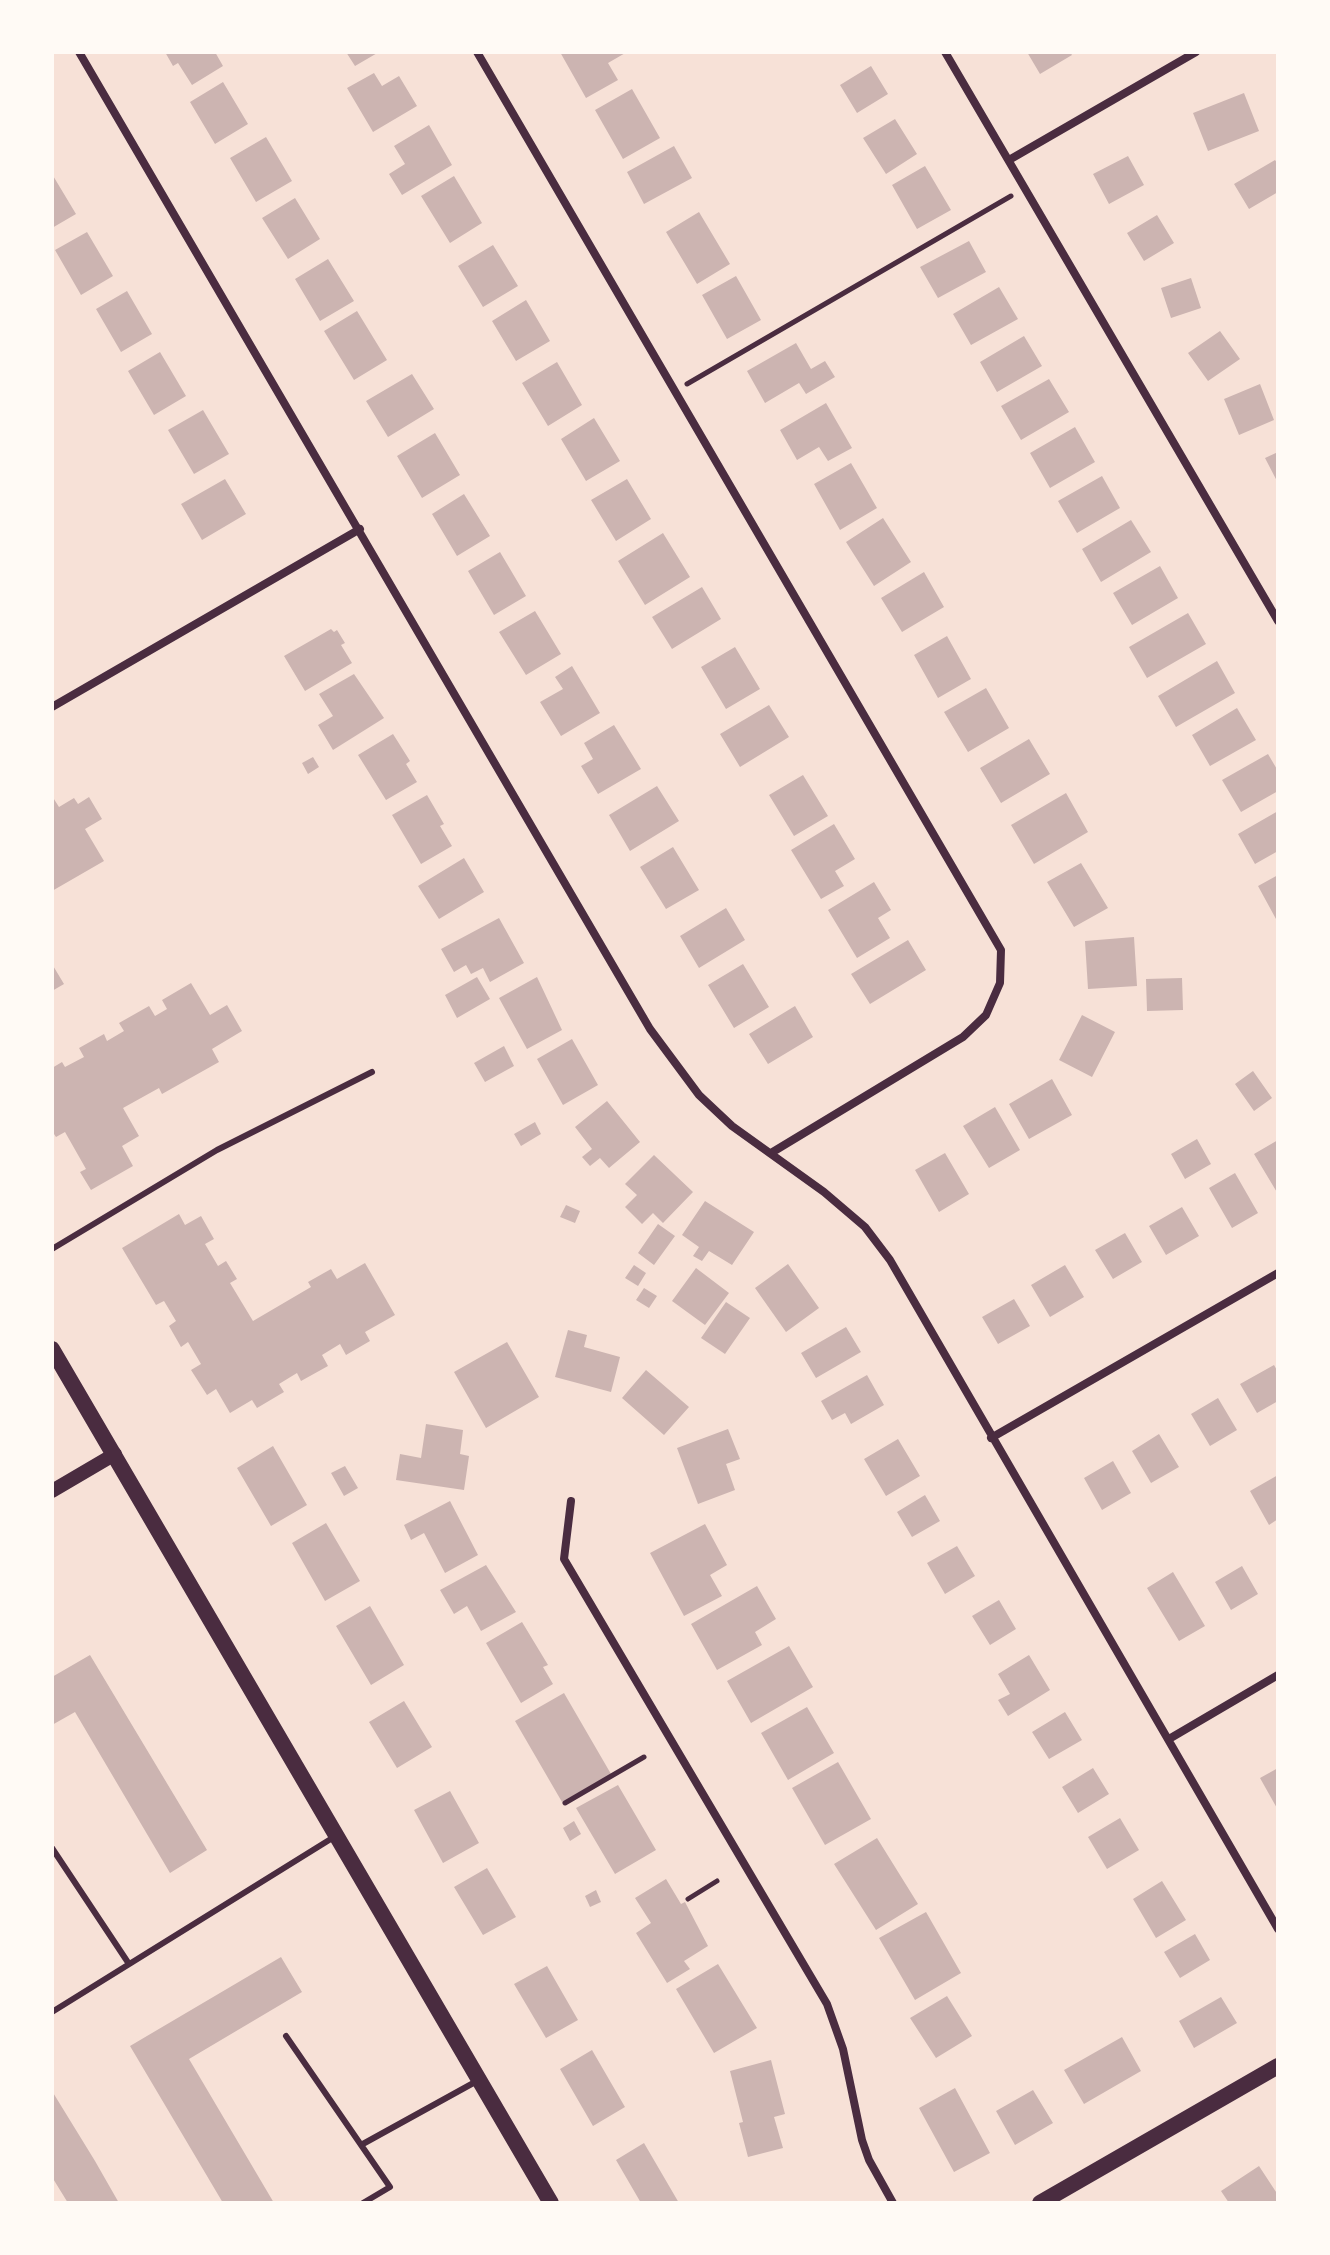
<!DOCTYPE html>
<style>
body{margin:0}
#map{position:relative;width:1330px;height:2255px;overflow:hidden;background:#f7e1d7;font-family:"Varela Round",sans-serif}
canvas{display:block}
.frame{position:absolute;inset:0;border:54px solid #fffaf5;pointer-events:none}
</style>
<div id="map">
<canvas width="1330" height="2255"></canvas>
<div class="frame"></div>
</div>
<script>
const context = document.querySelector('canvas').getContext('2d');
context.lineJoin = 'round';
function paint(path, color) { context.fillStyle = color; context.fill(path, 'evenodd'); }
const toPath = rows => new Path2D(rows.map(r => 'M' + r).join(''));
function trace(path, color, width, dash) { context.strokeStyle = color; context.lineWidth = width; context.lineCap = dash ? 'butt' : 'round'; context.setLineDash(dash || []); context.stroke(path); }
const building = toPath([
 [165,52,215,52,223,66,192,85,178,63,173,66],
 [346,52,379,52,355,66],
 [560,52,627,52,608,63,618,80,586,98],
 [1027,52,1070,52,1072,55,1040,74],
 [871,66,888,94,857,113,840,85],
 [374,73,382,86,399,76,417,106,373,132,347,88],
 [223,82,248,124,215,144,190,102],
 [632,89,660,138,623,159,595,110],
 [1244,93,1259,131,1208,151,1193,113],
 [895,119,917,154,886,174,863,138],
 [429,125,452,165,402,195,389,174,405,164,394,146],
 [266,137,292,181,256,202,230,158],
 [674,146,692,178,644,204,627,172],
 [1128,156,1144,185,1109,204,1093,174],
 [1275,160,1278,164,1278,192,1249,209,1234,184],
 [925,166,951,210,917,229,892,185],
 [52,174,76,214,52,228],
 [454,176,482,223,450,243,421,196],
 [295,198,320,239,288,259,262,218],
 [699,212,730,264,697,284,666,232],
 [1157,215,1174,243,1144,261,1127,233],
 [87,232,113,276,81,295,55,250],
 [969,241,986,272,938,298,920,267],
 [493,245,518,286,483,307,458,266],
 [328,259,354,301,320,321,295,279],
 [736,276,761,320,727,339,702,295],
 [1191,278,1201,308,1171,318,1161,288],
 [999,287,1018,319,971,345,953,314],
 [127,291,152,334,121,352,96,309],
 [526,300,550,341,516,361,492,321],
 [357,311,387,360,354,380,324,331],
 [1220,331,1240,359,1208,381,1188,353],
 [1024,336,1042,366,997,392,980,362],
 [796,343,811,369,825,361,835,377,806,394,799,383,765,403,747,371],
 [160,352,186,396,154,415,128,371],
 [557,362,582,405,548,426,522,383],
 [412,374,434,409,388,437,366,401],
 [1049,379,1069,412,1021,440,1001,406],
 [1260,384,1274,420,1239,435,1224,399],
 [826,403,852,448,828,461,819,447,797,460,780,430],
 [203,410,229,454,194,474,168,430],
 [594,418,620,461,586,481,561,439],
 [1075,427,1095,462,1050,488,1030,453],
 [435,433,460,475,422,498,397,456],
 [1278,452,1278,483,1265,458],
 [851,463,877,508,840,530,814,484],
 [1102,476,1120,508,1077,533,1058,501],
 [225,479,246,514,202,540,181,504],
 [627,479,651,519,616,541,591,500],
 [464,494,490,536,457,556,432,514],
 [883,518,911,562,874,586,846,542],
 [1131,520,1151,552,1101,582,1082,549],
 [663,533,690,577,645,605,618,561],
 [500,552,526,596,494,615,468,571],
 [1160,566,1178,598,1132,625,1113,593],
 [924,572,944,607,902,632,881,598],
 [702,587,721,619,672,649,652,617],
 [535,611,561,654,526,675,499,632],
 [1188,613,1206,644,1147,678,1129,647],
 [331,629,334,632,337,630,345,643,341,645,352,663,305,691,284,656],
 [947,636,971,679,938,698,914,655],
 [735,647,760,689,726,709,701,667],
 [1217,661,1235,693,1176,727,1158,696],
 [572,666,600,713,561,736,540,702,563,689,555,677],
 [354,674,384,718,333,750,318,725,333,716,319,694],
 [986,688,1009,728,968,752,944,712],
 [769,705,789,737,740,767,720,734],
 [1237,708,1256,740,1210,766,1192,735],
 [614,725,641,769,598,794,581,766,593,759,584,743],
 [393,734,410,761,406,764,417,782,386,800,358,755],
 [1029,739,1050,774,1001,803,980,768],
 [1268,754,1278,771,1278,791,1241,812,1222,780],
 [313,757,319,767,308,774,302,763],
 [803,775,828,816,794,836,769,795],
 [657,786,679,821,630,851,609,815],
 [1066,793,1088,832,1034,864,1011,825],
 [427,795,444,824,440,826,452,846,421,864,392,815],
 [52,796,59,807,74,798,78,804,89,797,102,819,85,829,104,861,52,891],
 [1278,811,1278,851,1255,864,1238,834],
 [834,824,855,859,835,871,844,886,821,899,791,850],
 [673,847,699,890,666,909,640,867],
 [464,858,484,892,439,919,418,886],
 [1081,863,1108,908,1074,927,1047,882],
 [1278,875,1278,918,1276,919,1258,886],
 [874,882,891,910,878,918,890,938,857,958,828,910],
 [726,908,745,940,699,968,680,936],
 [499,918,524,963,490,982,483,968,471,974,466,965,454,972,441,949],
 [1134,937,1137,986,1088,989,1085,941],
 [908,940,926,970,870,1004,851,974],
 [52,964,64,984,52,991],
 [743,964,769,1007,734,1028,708,985],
 [477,977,490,999,457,1018,445,995],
 [537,977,562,1030,527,1049,499,998],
 [1182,978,1183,1010,1147,1011,1146,979],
 [191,983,210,1015,227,1005,242,1031,212,1049,219,1062,162,1094,159,1088,123,1108,139,1136,122,1146,133,1166,91,1190,80,1172,86,1169,65,1132,56,1137,52,1131,52,1068,62,1062,65,1067,84,1057,79,1048,104,1034,107,1041,124,1031,119,1023,149,1006,155,1016,167,1009,162,1000],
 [795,1006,813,1037,768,1064,749,1034],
 [1082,1015,1115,1032,1092,1077,1059,1060],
 [572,1039,598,1085,563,1105,537,1059],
 [504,1046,514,1066,485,1082,474,1063],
 [1253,1071,1272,1098,1254,1111,1235,1084],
 [1052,1079,1072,1115,1029,1139,1009,1104],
 [607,1101,640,1142,609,1168,600,1158,590,1166,582,1157,592,1149,575,1127],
 [995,1107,1020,1150,989,1168,963,1126],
 [535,1122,541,1134,521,1146,514,1134],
 [1197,1139,1211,1164,1185,1179,1171,1154],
 [1278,1140,1278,1194,1254,1154],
 [945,1153,969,1194,939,1212,915,1170],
 [654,1155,693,1192,663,1223,653,1213,642,1224,625,1207,637,1195,625,1184],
 [1235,1173,1258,1213,1232,1228,1209,1188],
 [705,1201,754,1232,732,1265,709,1251,702,1261,693,1256,699,1247,682,1235],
 [566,1205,580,1211,575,1223,560,1217],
 [1182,1207,1199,1236,1166,1255,1149,1226],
 [179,1214,185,1225,201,1216,214,1239,205,1244,218,1266,226,1261,237,1279,230,1283,253,1321,311,1287,308,1282,331,1269,337,1279,365,1263,395,1315,365,1332,370,1341,346,1355,340,1344,322,1355,328,1366,301,1381,297,1373,279,1384,284,1392,257,1408,252,1400,230,1413,216,1389,207,1395,191,1370,201,1364,188,1342,181,1347,169,1326,176,1321,164,1301,156,1305,122,1248],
 [658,1224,675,1236,654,1265,638,1253],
 [1125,1233,1142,1262,1113,1279,1095,1250],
 [788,1264,819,1308,786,1332,755,1288],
 [634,1265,646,1273,638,1286,625,1278],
 [1065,1265,1084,1297,1050,1317,1031,1285],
 [696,1268,729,1293,705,1325,672,1301],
 [644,1288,657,1296,649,1308,636,1300],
 [1014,1299,1030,1326,998,1344,982,1317],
 [726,1302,750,1318,725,1354,701,1338],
 [846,1327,861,1352,816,1378,801,1353],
 [568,1330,587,1335,584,1347,620,1357,611,1392,555,1377],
 [507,1342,539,1397,486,1428,454,1372],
 [1274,1365,1278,1372,1278,1401,1257,1413,1240,1384],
 [646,1370,689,1407,664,1435,622,1398],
 [867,1375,884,1405,851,1424,845,1413,832,1420,821,1401],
 [1218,1398,1237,1430,1210,1446,1191,1414],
 [426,1424,463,1430,460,1454,469,1456,464,1490,396,1480,400,1454,421,1458],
 [728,1429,740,1459,726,1464,735,1490,698,1504,677,1448],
 [1159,1434,1179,1467,1151,1483,1132,1451],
 [898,1439,920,1476,886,1496,864,1459],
 [273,1446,307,1505,271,1526,237,1468],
 [1113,1461,1131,1493,1102,1510,1084,1478],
 [345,1466,358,1488,344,1496,331,1473],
 [1278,1475,1278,1519,1269,1525,1250,1491],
 [925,1495,940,1521,912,1537,897,1512],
 [450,1501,478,1555,445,1573,424,1533,411,1540,404,1525],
 [326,1523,360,1581,325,1601,292,1543],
 [705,1524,727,1565,710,1575,722,1596,684,1616,650,1553],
 [957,1546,975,1576,945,1594,927,1563],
 [486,1565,516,1612,481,1631,467,1606,454,1614,440,1590],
 [1242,1566,1258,1594,1231,1610,1215,1582],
 [1173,1572,1205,1626,1179,1641,1147,1588],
 [757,1586,776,1619,755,1632,762,1645,717,1670,691,1624],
 [999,1600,1016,1629,990,1645,972,1616],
 [370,1606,404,1665,371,1685,336,1626],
 [522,1622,548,1665,543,1667,553,1684,521,1703,486,1643],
 [789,1646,813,1687,751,1723,727,1681],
 [90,1655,207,1850,170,1873,75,1712,52,1725,52,1677],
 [1029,1655,1050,1690,1008,1716,998,1700,1010,1694,998,1674],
 [564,1693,611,1774,562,1802,515,1721],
 [404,1701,432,1747,397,1768,369,1722],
 [807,1707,834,1753,788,1780,761,1733],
 [1065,1712,1082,1740,1049,1759,1032,1732],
 [838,1762,871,1819,825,1845,792,1788],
 [1093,1768,1109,1794,1078,1813,1062,1787],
 [1278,1768,1278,1810,1260,1778],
 [618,1785,656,1850,615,1874,576,1808],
 [450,1791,479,1843,443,1863,414,1810],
 [1120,1818,1139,1850,1107,1869,1088,1837],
 [574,1821,581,1834,570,1841,563,1828],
 [877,1838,918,1904,876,1930,834,1864],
 [487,1868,516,1917,483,1935,454,1887],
 [666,1879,681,1904,685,1902,708,1946,684,1961,690,1969,667,1983,636,1933,651,1923,635,1898],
 [1162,1881,1186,1920,1156,1938,1133,1899],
 [596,1890,601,1902,590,1907,585,1896],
 [926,1912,961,1973,915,2000,879,1938],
 [1195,1934,1210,1960,1180,1978,1164,1952],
 [281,1957,302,1992,189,2059,274,2203,223,2203,130,2046],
 [718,1964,757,2028,714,2053,676,1989],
 [547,1966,578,2020,546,2038,514,1984],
 [947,1996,972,2036,936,2058,910,2018],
 [1221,1997,1237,2023,1194,2048,1179,2021],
 [1122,2037,1141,2071,1084,2104,1064,2070],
 [592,2050,625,2107,593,2126,560,2069],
 [771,2060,785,2114,774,2117,783,2148,748,2157,739,2123,743,2122,730,2071],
 [955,2088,990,2153,954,2172,919,2108],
 [1033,2090,1053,2123,1015,2145,996,2111],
 [52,2091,95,2161,119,2203,68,2203,52,2177],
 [644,2143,679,2203,641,2203,616,2160],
 [1259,2166,1278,2195,1278,2203,1229,2203,1221,2191]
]);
const path = toPath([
 [687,384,1011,196],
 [565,1803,644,1757],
 [688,1899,717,1881]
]);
const service = toPath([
 [52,1249,217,1150,372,1072],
 [52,1848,129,1964],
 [52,2012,334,1837],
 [286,2036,390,2187,363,2203],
 [361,2145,477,2081]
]);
const minor = toPath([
 [79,52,650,1029,699,1095,732,1126,824,1192,865,1227,890,1260,1278,1929],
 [477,52,1001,950,1000,983,986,1015,963,1037,771,1153],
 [945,52,1278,621],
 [1009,160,1196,52],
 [52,707,360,529],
 [991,1438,1278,1273],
 [571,1501,564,1559,827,2004,843,2049,862,2140,869,2160,893,2203],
 [1169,1739,1278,1675]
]);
const tertiary = toPath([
 [52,1491,115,1454]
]);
const secondary = toPath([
 [52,1349,551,2203],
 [1040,2203,1278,2066]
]);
paint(building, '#ccb4b1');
trace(path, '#4a2c40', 5);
trace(service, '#4a2c40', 6);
trace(minor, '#4a2c40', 8);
trace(tertiary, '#4a2c40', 14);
trace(secondary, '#4a2c40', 16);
</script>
